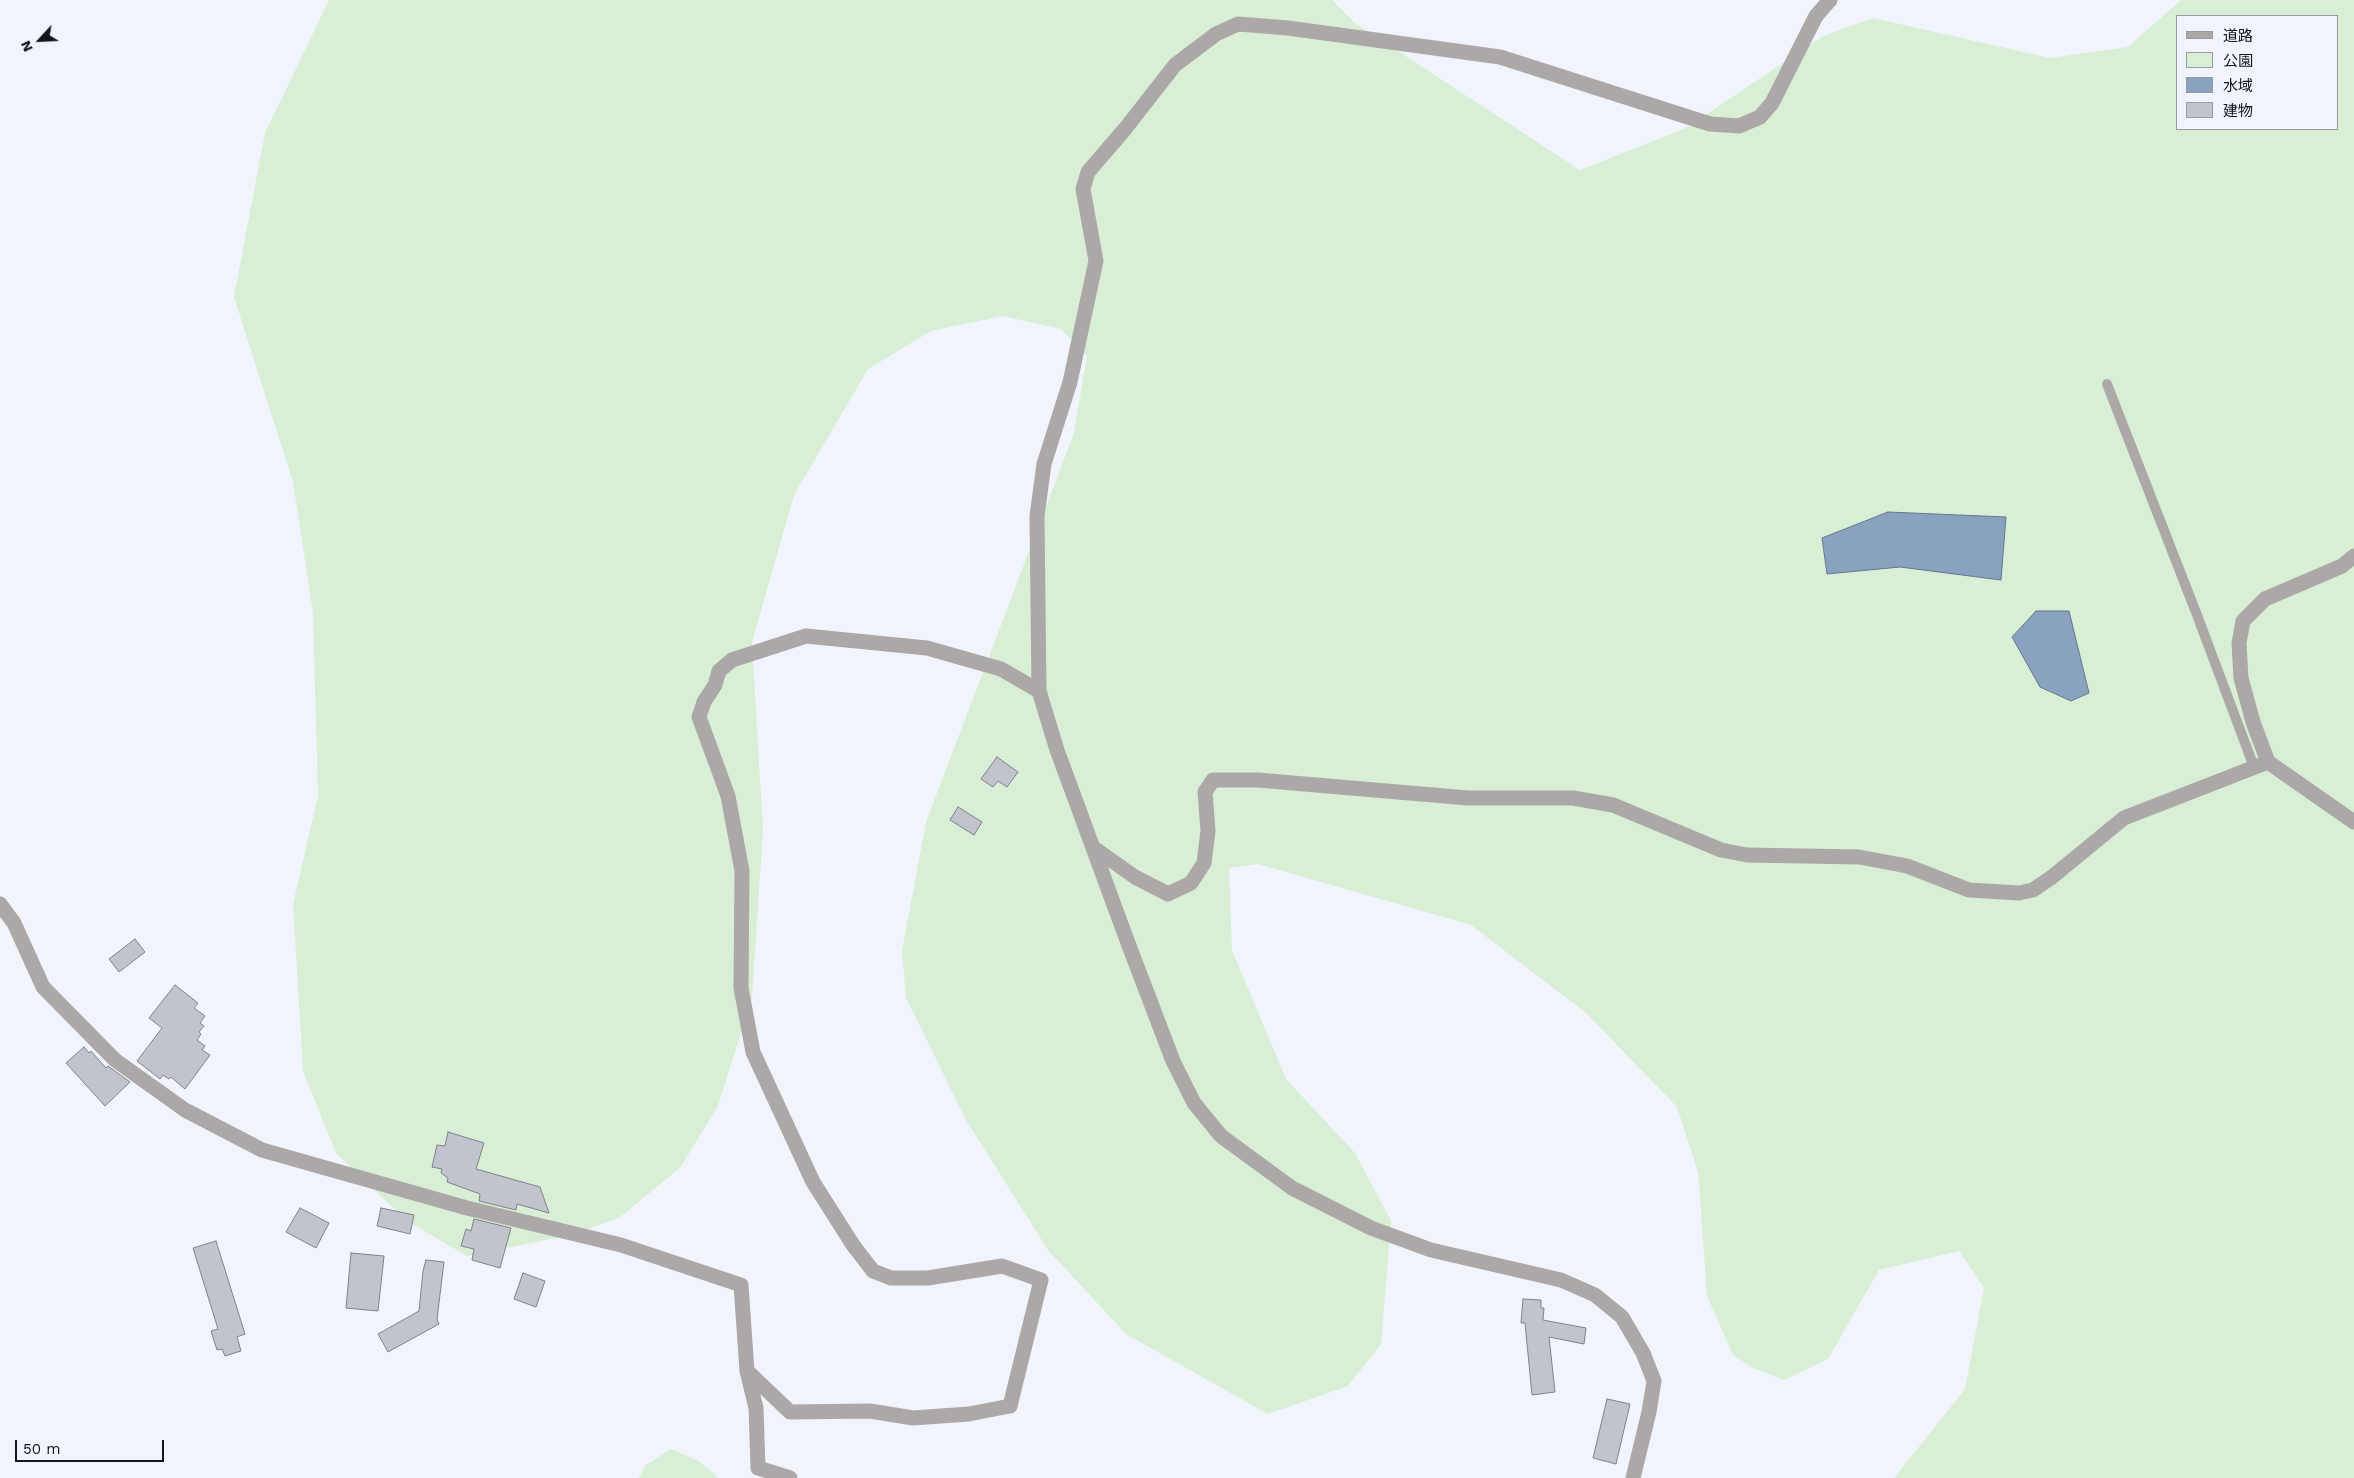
<!DOCTYPE html>
<meta charset="utf-8">
<style>
body{margin:0}
#map{position:relative;width:2354px;height:1478px;overflow:hidden;background:#f1f4fd;font-family:"Work Sans","Noto Sans JP",sans-serif}
canvas{display:block}
.legend{position:absolute;left:2176px;top:15px;width:162px;height:115px;box-sizing:border-box;background:#f1f4fd;border:1px solid #999ba1;margin:0;padding:6px 9px;list-style:none;font-size:15px;color:#141518}
.legend li{display:flex;align-items:center;gap:10px;height:25px}
.legend b{width:25px;border:1px solid #999ba1}
.north{position:absolute;left:15px;top:15px;width:50px;height:50px;-webkit-text-stroke:4px #f1f4fd;paint-order:stroke;rotate:245deg;font-size:14px;font-weight:700;line-height:20px;text-align:center;color:#141518}
.north::after{content:'';display:block;margin:auto;width:18px;height:22px;background:#141518;clip-path:polygon(50% 0,100% 100%,50% 72%,0 100%)}
.scale{position:absolute;left:15px;top:1440px;width:149px;height:22px;box-sizing:border-box;border:2px solid #141518;border-top:0;padding-left:6px;font-size:15px;line-height:18px;white-space:nowrap;color:#141518;-webkit-text-stroke:4px #f1f4fd;paint-order:stroke}
</style>
<div id="map">
<canvas width="2354" height="1478"></canvas>
<ul class="legend">
<li><b style="height:6px;background:#aca8a8"></b>道路</li>
<li><b style="height:14px;background:#d8efd5"></b>公園</li>
<li><b style="height:14px;background:#88a2c0"></b>水域</li>
<li><b style="height:14px;background:#c1c4cc"></b>建物</li>
</ul>
<div class="north">N</div>
<div class="scale">50 m</div>
</div>
<script>
const context = document.querySelector('canvas').getContext('2d');
context.lineJoin = 'round';
function paint(path, color) { context.fillStyle = color; context.fill(path, 'evenodd'); }
const toPath = rows => new Path2D(rows.map(r => 'M' + r).join(''));
function trace(path, color, width, dash) { context.strokeStyle = color; context.lineWidth = width; context.lineCap = dash ? 'butt' : 'round'; context.setLineDash(dash || []); context.stroke(path); }
const green = toPath([
 [329,0,1332,0,1355,23,1580,170,1686,128,1823,36,1873,18,2050,58,2128,47,2181,0,2354,0,2354,1478,1894,1478,1965,1389,1984,1288,1959,1251,1879,1270,1828,1359,1784,1380,1753,1368,1733,1355,1707,1296,1698,1172,1677,1107,1586,1013,1471,925,1258,864,1229,868,1232,950,1286,1079,1355,1153,1391,1221,1381,1344,1348,1386,1268,1414,1126,1334,1048,1250,966,1120,906,998,902,951,926,822,1074,433,1087,356,1061,329,1003,316,931,331,868,369,794,495,752,642,763,830,752,998,718,1106,680,1168,619,1218,571,1235,467,1256,407,1221,336,1153,303,1071,293,904,318,796,313,613,293,482,234,297,265,133],
 [2178,16,2338,16,2338,129,2178,129],
 [671,1449,699,1461,719,1478,639,1478,646,1465]
]);
const water = toPath([
 [1888,512,2006,517,2001,580,1900,567,1827,574,1822,538,1888,512],
 [2036,611,2069,611,2089,693,2071,701,2040,687,2012,637,2036,611]
]);
const building = toPath([
 [997,757,1018,772,1007,787,998,781,993,787,981,779,997,757],
 [958,807,982,822,974,835,950,820,958,807],
 [135,939,145,952,119,972,109,959,135,939],
 [175,985,198,1003,194,1008,205,1016,200,1023,204,1026,199,1032,201,1034,197,1040,205,1046,202,1050,210,1055,185,1089,171,1077,169,1079,163,1075,160,1079,137,1061,162,1028,149,1018,175,985],
 [84,1047,89,1053,91,1051,106,1068,108,1066,130,1082,105,1106,66,1063,84,1047],
 [448,1132,484,1143,476,1169,540,1187,549,1213,517,1204,516,1210,479,1201,480,1194,447,1182,448,1178,441,1173,442,1169,432,1167,437,1145,445,1146,448,1132],
 [300,1208,329,1223,316,1248,286,1232,300,1208],
 [381,1208,414,1215,410,1234,377,1226,381,1208],
 [474,1219,511,1228,500,1268,472,1260,474,1249,461,1246,466,1229,471,1231,474,1219],
 [216,1241,245,1334,237,1337,241,1351,225,1356,222,1349,217,1350,211,1331,218,1329,193,1248,216,1241],
 [351,1253,384,1256,378,1311,346,1308,351,1253],
 [426,1260,444,1262,437,1319,439,1324,388,1352,378,1334,419,1311,423,1271,426,1260],
 [523,1273,545,1281,536,1307,514,1299,523,1273],
 [1523,1299,1541,1300,1541,1308,1544,1308,1543,1320,1586,1328,1584,1344,1549,1337,1555,1392,1532,1395,1525,1323,1521,1323,1523,1299],
 [1607,1399,1630,1404,1616,1464,1593,1458,1607,1399]
]);
const lane = toPath([
 [2107,384,2197,615,2254,767]
]);
const street = toPath([
 [2354,556,2342,566,2265,599,2243,621,2239,643,2241,678,2253,722,2268,762,2354,822],
 [1094,848,1135,877,1168,894,1191,883,1204,863,1208,831,1205,792,1213,780,1258,780,1468,798,1573,798,1613,805,1721,850,1747,855,1859,857,1907,866,1969,890,2019,893,2033,890,2052,877,2124,818,2268,762],
 [0,904,14,923,43,987,115,1060,185,1110,262,1150,467,1208,621,1245,741,1285,747,1371,756,1408,758,1468,790,1478],
 [747,1371,790,1412,870,1411,913,1418,969,1414,1010,1406,1041,1280,1002,1266,928,1278,891,1278,873,1271,853,1245,813,1182,753,1052,741,988,742,871,728,796,699,717,704,702,715,685,719,671,732,660,806,636,927,648,1001,669,1039,691],
 [1633,1478,1649,1412,1654,1381,1643,1353,1622,1317,1595,1295,1561,1280,1431,1250,1371,1228,1292,1188,1221,1136,1194,1103,1173,1061,1128,943,1057,750,1039,691,1037,516,1044,464,1070,382,1096,261,1083,189,1088,172,1125,129,1175,65,1216,34,1238,24,1288,28,1500,57,1710,124,1739,126,1760,117,1772,103,1816,16,1830,0]
]);
paint(green, '#d8efd5');
paint(water, '#88a2c0');
trace(water, '#65788e', 1);
paint(building, '#c1c4cc');
trace(building, '#80828a', 1);
trace(lane, '#aca8a8', 10);
trace(street, '#aca8a8', 15);
</script>
